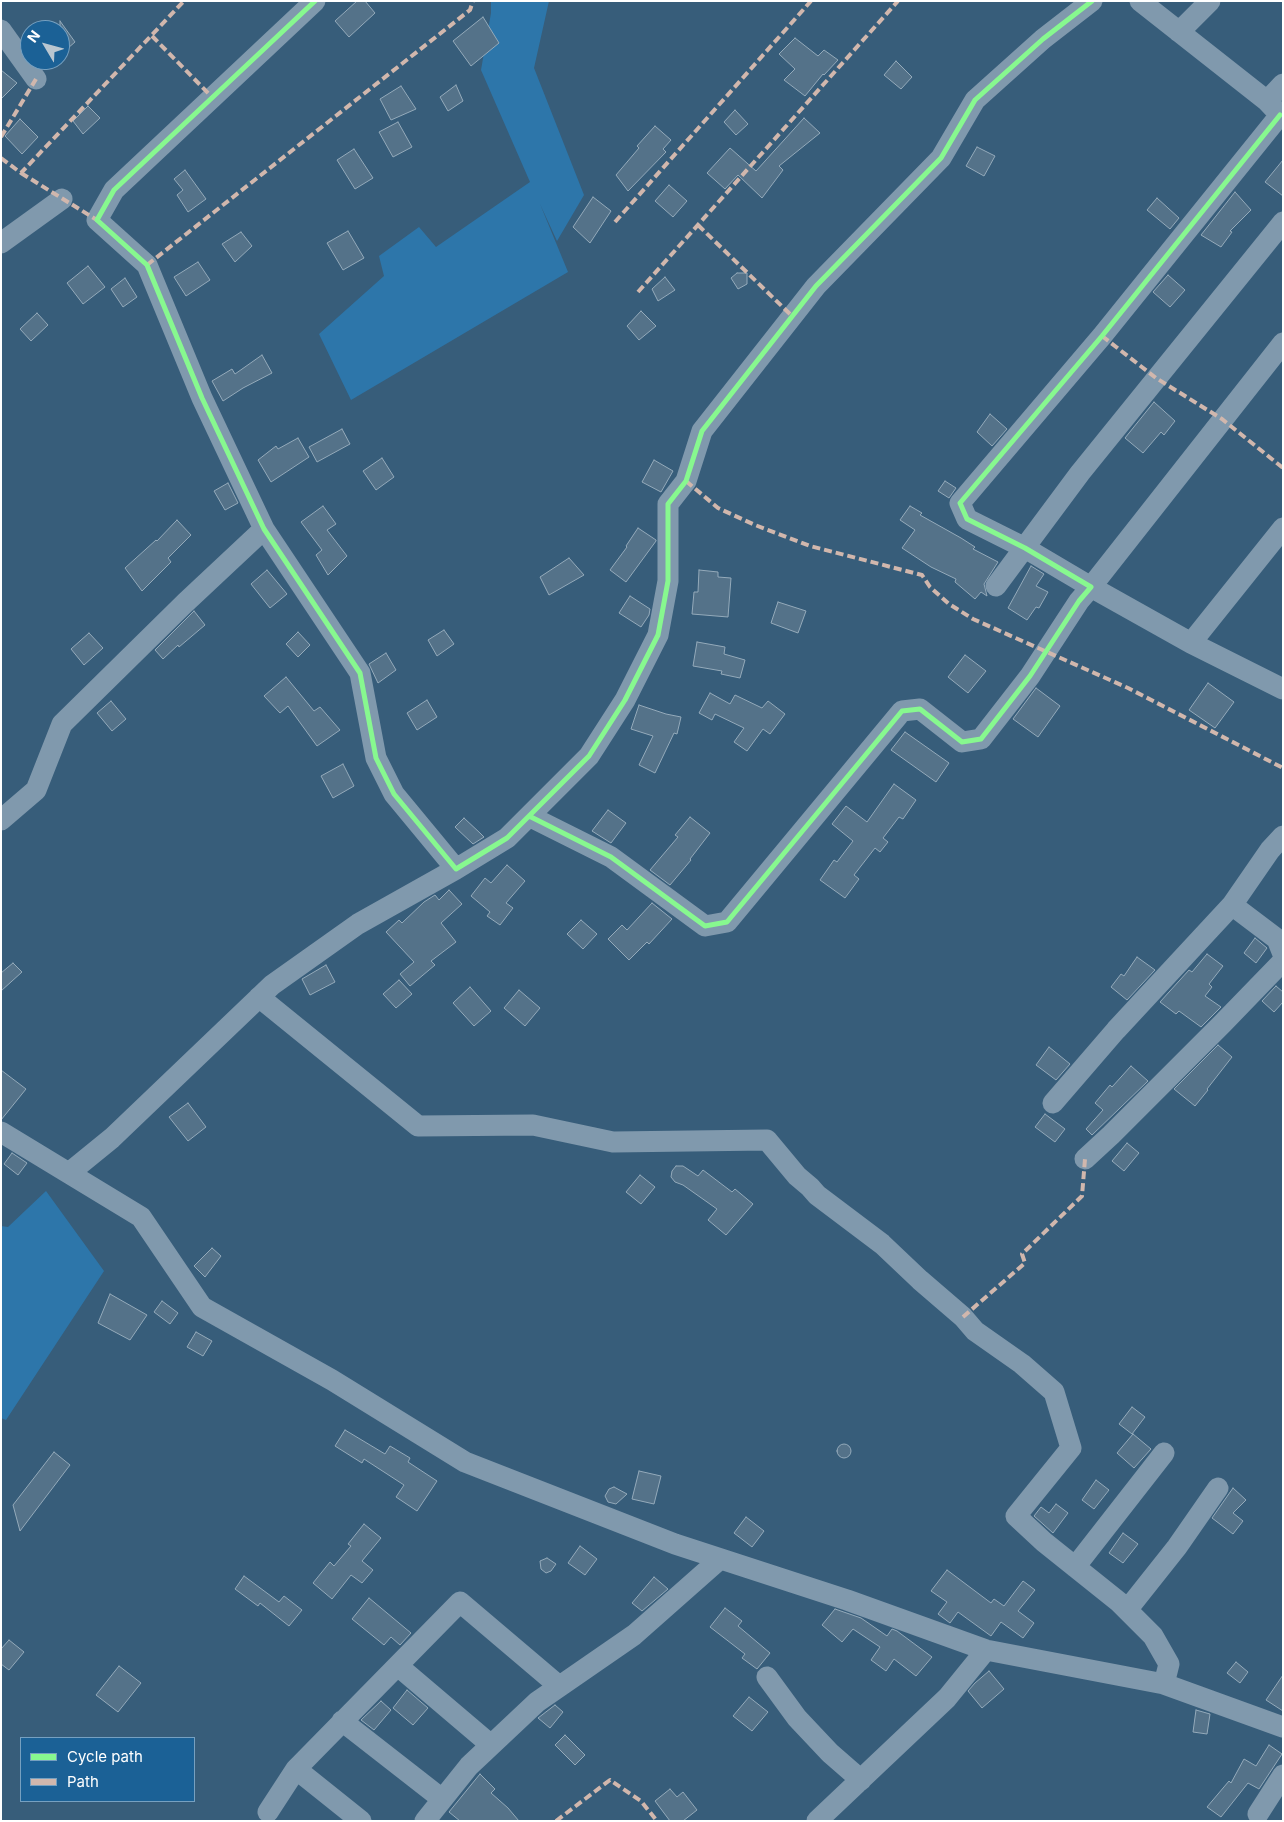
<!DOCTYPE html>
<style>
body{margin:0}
#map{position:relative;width:1284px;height:1822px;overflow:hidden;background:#375d7a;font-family:Inter,sans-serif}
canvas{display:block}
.frame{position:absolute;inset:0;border:2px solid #fff;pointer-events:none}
.legend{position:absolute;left:20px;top:1737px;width:175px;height:65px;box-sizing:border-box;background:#1b6196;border:1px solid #76a0c0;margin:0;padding:6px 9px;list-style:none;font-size:15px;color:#fff}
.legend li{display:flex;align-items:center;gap:10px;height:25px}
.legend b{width:25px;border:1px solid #76a0c0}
.north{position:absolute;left:20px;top:20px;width:50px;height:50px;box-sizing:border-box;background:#1b6196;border:1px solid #76a0c0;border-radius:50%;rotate:307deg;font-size:14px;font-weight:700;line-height:20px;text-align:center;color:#fff}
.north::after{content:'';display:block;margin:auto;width:18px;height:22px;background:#b9c6d0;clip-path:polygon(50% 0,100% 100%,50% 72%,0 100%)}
</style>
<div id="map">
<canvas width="1284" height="1822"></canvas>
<div class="frame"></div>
<ul class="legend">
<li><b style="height:6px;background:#87f88f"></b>Cycle path</li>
<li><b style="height:6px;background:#d1b7ad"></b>Path</li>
</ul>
<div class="north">N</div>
</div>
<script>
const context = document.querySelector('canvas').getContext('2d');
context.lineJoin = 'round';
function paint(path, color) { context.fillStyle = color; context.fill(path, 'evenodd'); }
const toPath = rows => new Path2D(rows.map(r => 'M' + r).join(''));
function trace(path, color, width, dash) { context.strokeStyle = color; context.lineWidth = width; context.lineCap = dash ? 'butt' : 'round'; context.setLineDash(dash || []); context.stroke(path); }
const green = toPath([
 [491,1,549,1,534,68,584,195,557,241,540,204,568,272,351,400,319,334,384,276,379,256,419,227,436,247,530,182,481,70,491,13],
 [46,1191,104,1271,6,1420,1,1418,1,1226,8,1227]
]);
const building = toPath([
 [357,1,365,1,375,13,349,37,335,21,357,1],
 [483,17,499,43,471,66,453,41,483,17],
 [60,21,75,42,60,55,60,21],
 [795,38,818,56,824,50,838,60,824,75,823,74,805,96,784,80,795,69,779,54,795,38],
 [896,61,912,77,901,89,884,75,896,61],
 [1,70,17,83,1,99,1,70],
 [456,85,463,101,448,111,440,97,456,85],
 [401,86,416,109,391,120,380,99,401,86],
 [88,106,100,118,83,134,73,121,88,106],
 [735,110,748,124,736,135,724,122,735,110],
 [804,118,820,133,779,166,783,170,762,198,738,175,725,189,707,173,730,148,756,171,804,118],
 [20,119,38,137,22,154,5,136,20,119],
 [398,122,412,147,393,157,379,132,398,122],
 [655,126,671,140,663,149,666,152,628,191,616,175,639,148,637,146,655,126],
 [977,147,995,156,984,176,966,166,977,147],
 [354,149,373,178,355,189,337,160,354,149],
 [1283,160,1283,196,1265,182,1283,160],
 [185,170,206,199,188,212,177,195,183,190,174,179,185,170],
 [669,185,687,201,673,217,655,201,669,185],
 [1235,192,1251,210,1230,231,1232,232,1221,247,1201,235,1235,192],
 [593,197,611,211,590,243,573,227,593,197],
 [1157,198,1179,218,1170,229,1147,210,1157,198],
 [348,231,364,258,343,270,327,243,348,231],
 [241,232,252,246,235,262,222,244,241,232],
 [198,262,210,280,186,296,174,277,198,262],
 [88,266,105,287,83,304,67,283,88,266],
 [737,273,747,273,747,284,738,289,731,278,737,273],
 [1168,275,1185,290,1170,307,1153,292,1168,275],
 [665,277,675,290,658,301,652,289,665,277],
 [125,278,137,297,123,307,111,289,125,278],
 [641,311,656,326,639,340,627,326,641,311],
 [37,313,48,325,31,341,20,329,37,313],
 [262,355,272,373,243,388,223,401,212,381,232,369,235,374,262,355],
 [1154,402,1175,421,1164,435,1161,432,1143,453,1125,438,1154,402],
 [990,414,1007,429,992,446,977,432,990,414],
 [342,429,350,444,317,462,309,447,342,429],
 [298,438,309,457,271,482,258,460,276,446,278,449,298,438],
 [382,458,394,477,376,490,363,471,382,458],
 [654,460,673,471,661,492,642,482,654,460],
 [945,481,956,488,949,498,938,491,945,481],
 [228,483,238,503,225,510,214,491,228,483],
 [323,506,336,524,327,530,347,556,328,575,316,555,322,550,301,522,323,506],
 [910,506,922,513,920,515,961,538,975,547,973,549,998,562,984,584,987,596,981,592,975,599,955,582,956,579,931,567,902,548,915,530,900,520,910,506],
 [177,520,191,535,168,558,171,562,142,591,125,568,156,540,157,541,177,520],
 [638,528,656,540,656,541,626,582,610,570,627,547,626,546,638,528],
 [569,558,584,575,549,595,540,577,569,558],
 [1031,566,1044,574,1036,586,1048,592,1039,608,1036,607,1027,620,1008,608,1031,566],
 [267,570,287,594,270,608,251,584,267,570],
 [699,570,718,572,718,577,731,578,728,617,692,614,694,592,698,592,699,570],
 [630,596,650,609,649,615,641,627,619,613,630,596],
 [778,602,806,611,798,633,771,623,778,602],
 [194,611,205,625,179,647,178,645,163,659,155,650,194,611],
 [444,630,454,644,437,656,428,640,444,630],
 [298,632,310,645,298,657,286,644,298,632],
 [89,633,103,648,84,665,71,649,89,633],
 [697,642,725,647,724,654,745,660,740,678,721,674,722,671,693,666,697,642],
 [386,653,396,670,378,683,369,664,386,653],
 [965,655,986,671,968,693,948,677,965,655],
 [286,677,314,711,320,707,340,730,317,746,288,706,280,713,264,696,286,677],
 [1208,683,1234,702,1215,728,1189,710,1208,683],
 [1036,688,1060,706,1038,737,1013,719,1036,688],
 [710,693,730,704,735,695,762,708,768,701,785,714,770,734,763,729,747,751,734,742,744,728,715,714,712,720,699,713,710,693],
 [427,700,437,717,417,730,407,713,427,700],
 [111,701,126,719,112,731,97,713,111,701],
 [639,705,666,714,681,717,677,734,674,733,655,773,639,765,653,736,631,729,639,705],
 [905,732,949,763,936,782,891,750,905,732],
 [343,764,354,786,333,798,321,776,343,764],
 [894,784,916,800,903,819,899,817,883,838,888,842,880,852,875,848,854,875,859,879,845,898,820,880,834,860,837,862,853,841,832,824,846,806,867,822,894,784],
 [608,810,626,823,611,843,592,831,608,810],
 [690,817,710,833,690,859,691,860,670,885,650,870,678,837,675,835,690,817],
 [464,818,480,833,484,837,473,844,455,827,464,818],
 [507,865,525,881,506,903,513,908,500,925,487,916,490,912,471,896,485,878,491,883,507,865],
 [449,890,462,904,441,923,456,942,431,961,435,965,410,986,400,974,414,962,386,932,399,920,402,923,424,902,435,895,439,900,449,890],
 [652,903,672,919,649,944,647,942,629,960,608,939,622,925,627,930,652,903],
 [581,920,597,934,583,949,567,934,581,920],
 [1255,938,1267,948,1256,963,1244,953,1255,938],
 [1207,954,1223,966,1209,984,1212,987,1205,996,1221,1007,1201,1027,1179,1011,1176,1014,1160,1002,1189,970,1192,972,1207,954],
 [1137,957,1155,970,1127,1000,1111,987,1121,974,1124,976,1137,957],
 [13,963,22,972,1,991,1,973,13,963],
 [326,965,335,982,310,995,302,979,326,965],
 [399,980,412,994,396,1008,383,994,399,980],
 [1276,986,1283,992,1283,1002,1274,1012,1262,1001,1276,986],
 [470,987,491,1011,474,1026,453,1003,470,987],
 [519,990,540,1008,525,1026,504,1008,519,990],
 [1218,1045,1232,1057,1207,1089,1208,1090,1195,1106,1174,1089,1218,1045],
 [1049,1047,1070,1064,1056,1080,1036,1065,1049,1047],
 [1131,1066,1148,1081,1092,1135,1086,1129,1103,1110,1095,1103,1110,1085,1112,1087,1131,1066],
 [1,1070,26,1089,1,1120,1,1070],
 [188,1103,206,1127,188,1141,169,1117,188,1103],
 [1045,1114,1065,1129,1055,1142,1035,1127,1045,1114],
 [1127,1143,1139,1153,1124,1171,1112,1161,1127,1143],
 [12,1153,27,1163,18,1175,4,1164,12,1153],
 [676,1166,683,1166,698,1176,703,1170,732,1192,735,1189,753,1204,726,1235,708,1220,717,1209,683,1185,675,1182,671,1177,672,1171,676,1166],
 [640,1175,655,1187,641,1204,626,1192,640,1175],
 [212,1248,221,1256,205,1277,194,1266,212,1248],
 [110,1294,147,1315,130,1340,98,1323,110,1294],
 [162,1301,178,1313,170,1324,154,1312,162,1301],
 [196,1332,212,1341,203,1356,187,1347,196,1332],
 [1132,1407,1145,1417,1132,1434,1119,1424,1132,1407],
 [345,1430,385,1454,390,1446,410,1458,408,1462,437,1481,417,1511,396,1497,404,1485,364,1459,362,1463,335,1446,345,1430],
 [1133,1434,1151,1449,1134,1468,1117,1453,1133,1434],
 '837 1451a7 7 0 1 1 14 0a7 7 0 1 1-14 0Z',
 [54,1452,70,1465,20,1531,13,1505,54,1452],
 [639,1471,661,1476,654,1504,632,1499,639,1471],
 [1096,1480,1109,1490,1094,1509,1082,1500,1096,1480],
 [614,1487,627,1494,616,1504,608,1502,605,1496,609,1489,614,1487],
 [1233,1488,1246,1500,1233,1513,1243,1521,1233,1534,1212,1518,1233,1488],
 [1056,1504,1068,1513,1053,1533,1034,1516,1041,1507,1049,1513,1056,1504],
 [746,1517,764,1531,752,1547,734,1533,746,1517],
 [364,1524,381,1538,362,1561,373,1570,362,1583,351,1575,332,1599,313,1583,330,1562,334,1566,351,1546,348,1544,364,1524],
 [1123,1533,1138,1544,1123,1563,1109,1553,1123,1533],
 [580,1546,597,1559,585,1575,568,1563,580,1546],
 [547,1558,556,1564,551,1571,546,1573,541,1569,540,1561,547,1558],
 [947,1570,991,1603,994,1599,1004,1606,1023,1581,1035,1590,1018,1611,1034,1623,1023,1638,1001,1622,991,1636,958,1612,950,1623,938,1614,947,1602,931,1591,947,1570],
 [244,1576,279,1602,284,1596,302,1610,289,1626,260,1603,258,1606,235,1589,244,1576],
 [654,1577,668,1589,642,1611,632,1603,654,1577],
 [369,1598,411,1633,400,1645,391,1637,384,1645,352,1619,369,1598],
 [725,1608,742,1621,738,1626,770,1653,757,1669,742,1658,745,1654,710,1627,725,1608],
 [835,1609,861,1618,887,1636,892,1629,897,1631,932,1657,916,1676,894,1659,886,1671,871,1660,880,1647,853,1629,842,1642,822,1625,835,1609],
 [9,1640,24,1652,9,1670,1,1664,1,1649,9,1640],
 [1236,1662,1248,1672,1240,1683,1227,1673,1236,1662],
 [119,1666,141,1683,118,1712,96,1695,119,1666],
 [989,1671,1004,1689,982,1708,968,1691,975,1683,989,1671],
 [1283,1675,1283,1711,1266,1700,1283,1675],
 [407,1690,428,1708,413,1725,393,1708,407,1690],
 [749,1697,768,1712,752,1731,733,1716,749,1697],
 [381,1701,391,1710,374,1730,361,1720,381,1701],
 [555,1705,563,1712,550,1728,538,1718,555,1705],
 [1196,1710,1210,1714,1207,1734,1193,1732,1196,1710],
 [565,1735,585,1755,575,1765,555,1745,565,1735],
 [1269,1745,1282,1754,1259,1789,1248,1783,1221,1817,1207,1807,1229,1781,1231,1783,1244,1759,1256,1766,1269,1745],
 [480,1774,495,1789,491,1793,508,1808,519,1821,460,1821,449,1812,480,1774],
 [670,1789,677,1797,683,1792,697,1810,683,1821,670,1821,655,1801,670,1789]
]);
const minor = toPath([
 [315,1,114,190,97,220,147,265,202,398,264,529,360,673,376,758,394,794,456,869,507,838,589,756,625,700,658,635,668,581,668,504,686,481,702,431,816,286,941,158,975,100,1043,39,1092,1],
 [1140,1,1267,101,1283,118],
 [1,30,36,79],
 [1179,32,1210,1],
 [1267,101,1283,84],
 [1,243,62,199],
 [1283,343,1091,587,1191,643,1283,689],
 [996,586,1080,473,1283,222],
 [1191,643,1283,528],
 [529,816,611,857,705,926,727,922,902,711,920,709,962,742,981,739,1030,676,1079,601,1091,587,1025,548,967,519,960,503,1102,336,1280,115],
 [1,820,36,790,62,724,185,603,264,529],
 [1232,905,1277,939,1283,954],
 [259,997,418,1126,533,1125,613,1142,767,1140,797,1176,810,1187,817,1195,882,1244,920,1280,963,1317,975,1331,1022,1364,1054,1392,1071,1448,1016,1516,1044,1542,1119,1602,1153,1636,1169,1664,1164,1684],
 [1053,1103,1116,1030,1232,905,1270,850,1283,836],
 [1,1132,141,1217,202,1307,332,1380,465,1462,675,1544,847,1600,986,1650,1164,1684,1283,1727],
 [1085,1159,1111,1135,1223,1023,1283,961],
 [69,1173,112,1138,272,985,358,924,456,869],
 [1075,1567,1164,1453],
 [1127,1610,1177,1547,1218,1488],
 [398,1666,491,1745],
 [767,1677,797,1718,830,1753,861,1780],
 [342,1721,442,1799],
 [296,1769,361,1821],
 [268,1812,296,1769,460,1602,559,1686],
 [1258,1814,1283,1775],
 [425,1821,469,1766,537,1702,634,1635,720,1559],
 [817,1821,947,1698,986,1650]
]);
const quiet = toPath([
 [152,36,212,97],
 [1,137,36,79],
 [1,158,21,173,184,1],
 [21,173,97,220],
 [615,222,811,1],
 [698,225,792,316],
 [147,265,470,10,473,1],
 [638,292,898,1],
 [1102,336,1156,378,1222,419,1283,468],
 [686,481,718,508,755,525,810,546,922,575,930,587,949,604,973,619,1128,688,1283,768],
 [963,1317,1025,1263,1022,1254,1082,1196,1085,1159],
 [556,1821,610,1780,641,1801,657,1821]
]);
const cycleway = toPath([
 [315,1,114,190,97,220,147,265,202,398,264,529,360,673,376,758,394,794,456,869,507,838,589,756,625,700,658,635,668,581,668,504,686,481,702,431,816,286,941,158,975,100,1043,39,1092,1],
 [529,816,611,857,705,926,727,922,902,711,920,709,962,742,981,739,1030,676,1079,601,1091,587,1025,548,967,519,960,503,1102,336,1280,115]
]);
paint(green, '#2d76aa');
paint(building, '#547289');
trace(building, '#94aaba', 1);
trace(minor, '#8099ad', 21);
trace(quiet, '#d1b7ad', 4, [8, 4]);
trace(cycleway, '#87f88f', 5);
</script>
